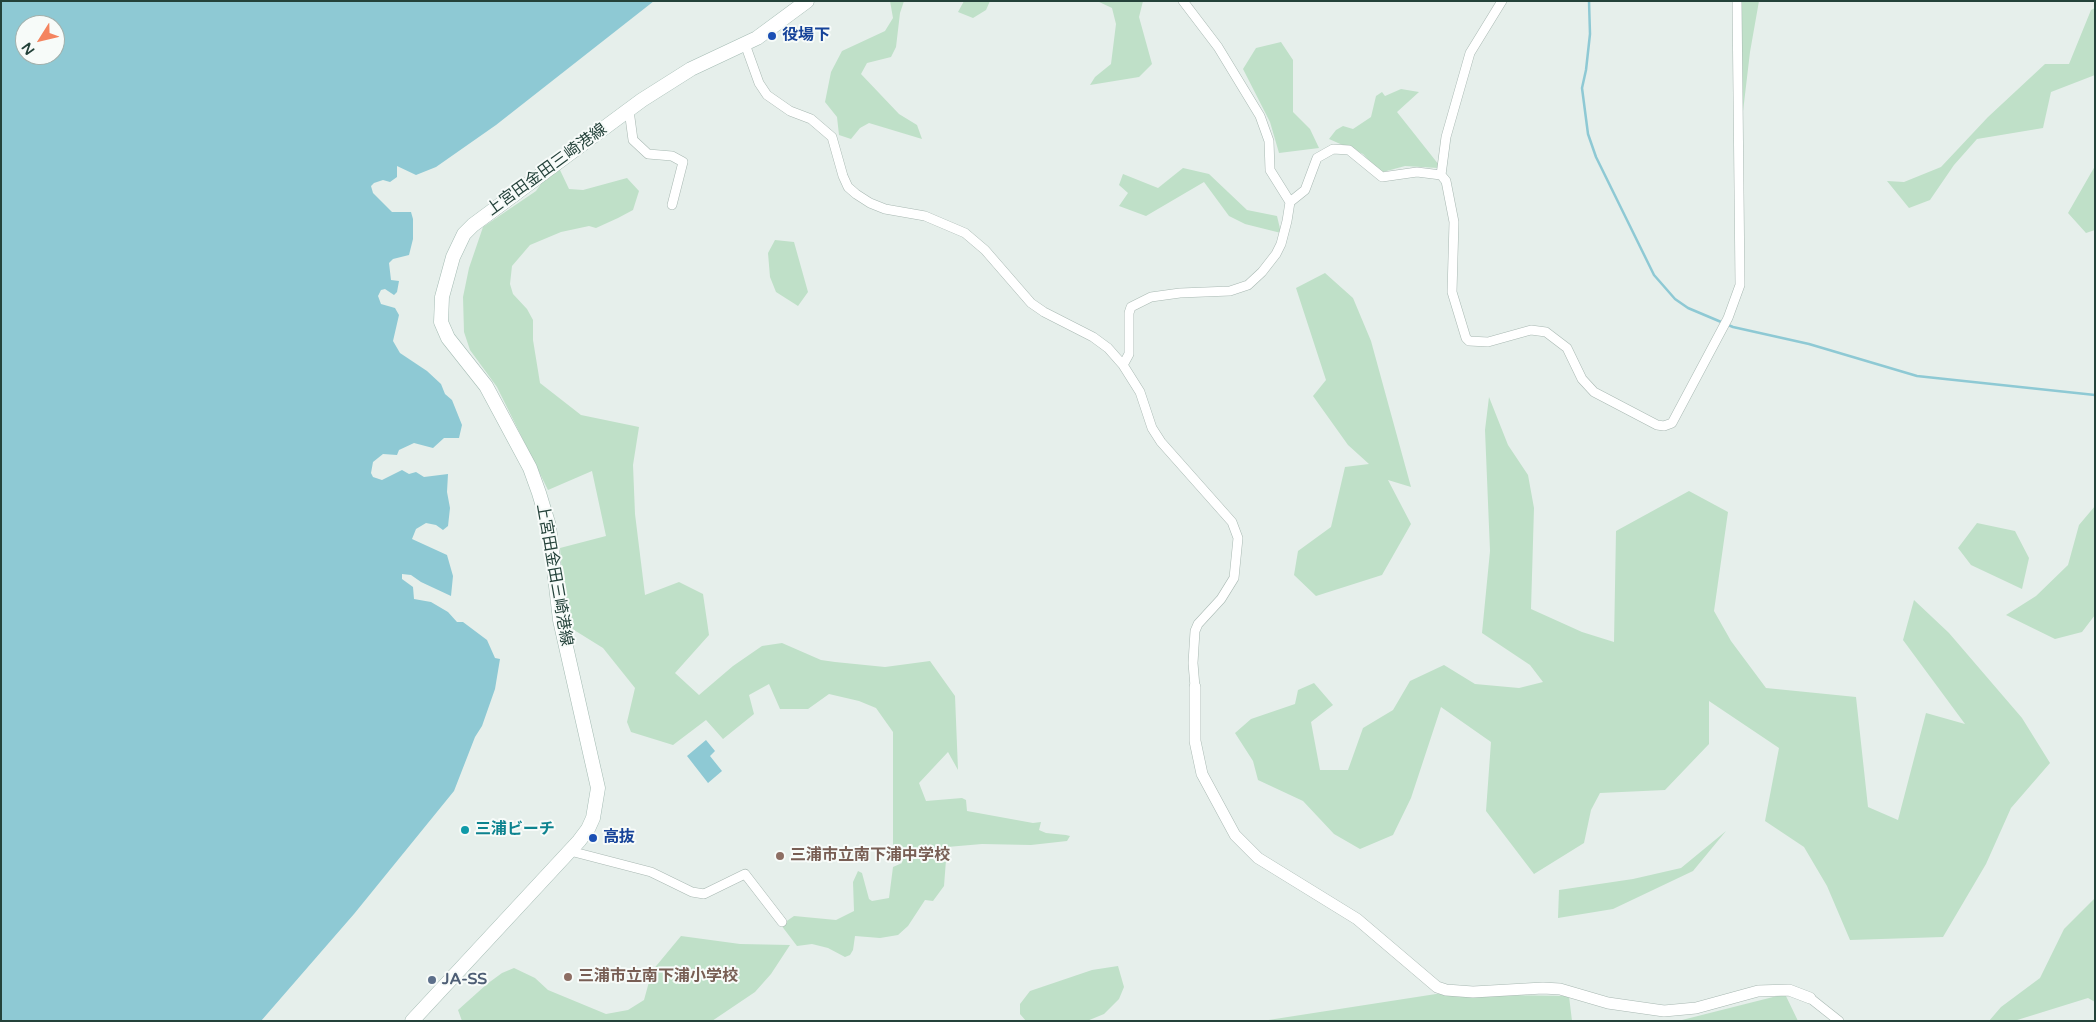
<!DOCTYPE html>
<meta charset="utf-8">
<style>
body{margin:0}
#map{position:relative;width:2096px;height:1022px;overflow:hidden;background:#e6efeb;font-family:"Varela Round",sans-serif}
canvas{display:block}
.frame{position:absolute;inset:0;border:2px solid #24423a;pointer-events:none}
.north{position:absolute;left:15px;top:15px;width:50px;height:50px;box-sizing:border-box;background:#f7fbf9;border:1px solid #a3b1ad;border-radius:50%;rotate:234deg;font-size:14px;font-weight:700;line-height:20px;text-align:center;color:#24423a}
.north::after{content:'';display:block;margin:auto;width:18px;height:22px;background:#f4845f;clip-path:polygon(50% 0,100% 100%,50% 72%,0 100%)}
</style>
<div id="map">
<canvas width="2096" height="1022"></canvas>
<div class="frame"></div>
<div class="north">N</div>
</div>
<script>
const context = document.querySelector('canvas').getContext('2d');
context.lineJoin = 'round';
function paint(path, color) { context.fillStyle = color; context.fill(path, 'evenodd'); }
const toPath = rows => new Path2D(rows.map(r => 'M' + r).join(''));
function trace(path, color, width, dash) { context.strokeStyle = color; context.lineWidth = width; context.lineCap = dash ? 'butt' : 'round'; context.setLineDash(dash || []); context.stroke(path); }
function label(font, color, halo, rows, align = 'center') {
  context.font = font + ' "Varela Round","Noto Sans JP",sans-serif'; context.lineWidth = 4; context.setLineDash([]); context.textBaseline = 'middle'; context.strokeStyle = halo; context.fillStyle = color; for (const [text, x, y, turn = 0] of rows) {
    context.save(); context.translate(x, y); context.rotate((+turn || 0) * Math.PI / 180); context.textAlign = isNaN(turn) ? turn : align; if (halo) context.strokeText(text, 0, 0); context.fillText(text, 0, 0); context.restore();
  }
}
const green = toPath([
 [890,1,904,1,900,13,896,47,891,57,867,63,861,74,899,114,917,125,922,139,869,123,860,128,851,139,839,135,837,117,825,102,831,72,842,51,885,31,893,18],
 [964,1,990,1,986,10,973,18,958,12],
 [1097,1,1143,1,1139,17,1152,64,1139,77,1090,85,1095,77,1111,64,1116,24,1112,8],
 [1740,1,1759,1,1750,52,1742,120],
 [2095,8,2095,75,2051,92,2043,128,1977,139,1954,165,1930,200,1909,208,1887,181,1904,182,1941,167,1988,117,2045,64,2069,64,2091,10],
 [1281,42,1293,60,1293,112,1310,129,1319,148,1279,153,1270,122,1243,69,1256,48],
 [1401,89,1419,92,1397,112,1439,165,1438,168,1405,166,1383,172,1373,165,1363,154,1329,139,1336,130,1343,126,1353,129,1371,117,1376,96,1382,92,1385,96],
 [2095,166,2095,230,2086,233,2068,213],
 [552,168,560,170,569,189,583,190,627,178,639,191,633,210,618,218,596,228,589,226,561,232,530,245,512,266,510,284,513,294,527,309,533,320,533,340,540,383,581,415,639,427,633,465,635,514,645,595,679,582,703,594,709,635,675,673,699,695,733,666,762,646,782,643,821,660,835,662,885,667,930,661,955,696,958,770,948,752,919,783,926,801,962,798,966,800,967,811,1033,823,1041,822,1039,830,1046,833,1066,835,1070,836,1067,841,1031,845,982,844,947,847,944,886,933,901,925,900,908,926,898,935,880,938,855,936,853,950,850,955,845,957,828,948,812,944,797,946,781,925,794,916,836,920,854,911,853,882,858,871,862,873,869,899,872,901,889,898,893,867,902,863,893,845,893,732,876,708,859,701,829,694,808,709,780,709,769,684,749,695,754,714,723,739,706,720,673,745,631,732,627,722,635,688,603,648,566,625,560,548,606,536,592,471,548,490,497,387,470,350,464,332,463,297,469,268,483,227,536,191],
 [1183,168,1209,174,1247,210,1277,216,1281,233,1245,224,1229,216,1204,182,1146,216,1119,206,1128,193,1119,185,1123,174,1158,188],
 [775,240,794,242,808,292,798,306,776,292,770,277,768,253],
 [1325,273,1353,298,1371,341,1411,487,1388,480,1411,524,1382,575,1316,596,1294,575,1298,551,1331,527,1345,467,1369,464,1348,445,1313,396,1326,380,1296,288],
 [1489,397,1508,445,1528,475,1534,508,1531,609,1582,632,1614,642,1616,531,1689,491,1728,512,1714,611,1731,641,1766,688,1856,697,1868,807,1898,820,1926,713,1965,724,1903,640,1914,600,1949,633,2022,718,2050,763,2011,808,1986,864,1943,937,1850,940,1827,886,1804,847,1765,821,1779,748,1709,701,1709,744,1665,790,1600,793,1591,810,1584,843,1534,874,1486,811,1491,742,1441,707,1411,798,1393,835,1360,849,1334,834,1303,801,1258,780,1253,761,1235,733,1251,719,1295,704,1298,690,1314,683,1333,705,1311,722,1320,770,1348,770,1363,728,1393,710,1410,681,1444,665,1475,684,1519,688,1543,682,1530,665,1482,633,1490,551,1485,430],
 [2095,506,2095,615,2082,632,2055,639,2006,615,2036,596,2068,565,2079,525],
 [1977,523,2015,531,2029,558,2022,589,1971,565,1958,548],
 [1726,831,1693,871,1613,909,1558,918,1559,890,1633,879,1681,868],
 [2095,898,2095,1002,2088,998,2014,1021,1989,1021,2001,1007,2040,978,2064,929],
 [681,936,740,944,790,945,771,974,755,992,712,1021,462,1021,458,1010,487,984,502,973,514,968,535,978,548,990,606,1014,628,1010,644,1000,652,971],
 [1118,966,1124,987,1119,999,1104,1014,1087,1021,1026,1021,1020,1014,1020,1004,1030,991,1092,970],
 [1436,994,1569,996,1572,1021,1262,1021],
 [1785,994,1798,1021,1678,1021]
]);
const water = toPath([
 [1,1,654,1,496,125,436,167,416,175,397,166,397,177,390,182,383,180,374,183,371,186,373,193,392,212,411,212,413,219,413,239,409,255,393,259,389,263,391,280,399,281,397,292,394,295,385,289,381,290,378,296,381,304,395,308,399,315,393,341,400,353,427,371,441,384,445,394,452,400,462,425,459,438,444,438,433,448,414,443,399,450,397,455,383,454,373,462,371,473,373,477,382,480,402,470,409,474,416,472,424,477,448,474,447,492,450,508,448,526,443,530,436,525,426,523,416,529,412,539,447,555,453,576,451,596,421,582,411,575,402,574,402,579,413,587,414,599,431,602,448,612,457,622,463,622,487,640,495,658,500,659,495,689,482,726,475,737,454,791,354,914,261,1021,1,1021],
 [25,25,55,25,55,55,25,55],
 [706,740,715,751,710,756,722,771,708,783,687,756]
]);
const stream = toPath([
 [1589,1,1590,34,1586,70,1582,88,1588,134,1596,157,1654,275,1675,299,1688,308,1733,327,1809,344,1917,376,2095,395]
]);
const minor = toPath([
 [745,44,759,83,767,95,790,111,811,119,832,137,843,176,848,187,856,194,870,203,885,209,925,216,965,233,985,250,1031,303,1044,312,1093,337,1108,348,1123,365,1140,392,1152,428,1161,442,1232,522,1238,538,1234,578,1221,599,1198,624,1195,631,1193,663,1195,687],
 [629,110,633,140,648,154,672,156,683,162,672,205],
 [1441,175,1446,137,1470,53,1502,1],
 [1290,202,1305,190,1317,158,1333,149,1349,150,1382,177,1417,172,1441,175,1446,181,1454,222,1452,292,1466,338,1469,341,1488,342,1531,330,1546,332,1567,348,1582,379,1594,392,1657,425,1664,426,1672,423,1728,318,1740,285,1737,1],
 [1123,365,1129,354,1129,313,1131,307,1151,297,1180,293,1230,291,1248,285,1262,272,1276,254,1281,244,1287,221,1290,202,1270,170,1269,141,1260,116,1218,47,1183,1],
 [570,851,651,872,692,892,704,894,745,874,782,922],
 [1810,998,1839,1021]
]);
const tertiary = toPath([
 [1195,687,1195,741,1202,774,1235,835,1258,858,1357,919,1437,987,1446,990,1473,992,1543,988,1560,989,1608,1003,1664,1011,1696,1008,1758,991,1789,990,1810,998]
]);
const secondary = toPath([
 [412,1021,579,841,588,829,593,818,598,788,560,620,549,526,539,493,530,468,486,386,448,338,441,322,442,297,453,257,464,234,473,225,642,100,691,69,757,38,807,1]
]);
const markers = [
 [772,36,5,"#1a4fb4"],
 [465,830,5,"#0f9aa8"],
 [593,838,5,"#1a4fb4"],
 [780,856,5,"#8d6e63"],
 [568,977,5,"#8d6e63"],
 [432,980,5,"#5c6f8a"]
];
const transitNames = [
 ["役場下",782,36],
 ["高抜",603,838]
];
const streetNames = [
 ["上宮田金田三崎港線",547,170,-36],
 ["上宮田金田三崎港線",554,575,80]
];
const cultureNames = [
 ["三浦ビーチ",475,830]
];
const educationNames = [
 ["三浦市立南下浦中学校",790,856],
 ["三浦市立南下浦小学校",578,977]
];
const serviceNames = [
 ["JA-SS",442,980]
];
paint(green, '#bfe0c8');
paint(water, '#8ec9d4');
trace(stream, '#8ec9d4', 2.5);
trace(minor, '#a8b8b2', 10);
trace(tertiary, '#a8b8b2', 12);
trace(secondary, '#a4bbb3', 15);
trace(minor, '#fff', 9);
trace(tertiary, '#fff', 11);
trace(secondary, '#fff', 14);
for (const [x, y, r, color] of markers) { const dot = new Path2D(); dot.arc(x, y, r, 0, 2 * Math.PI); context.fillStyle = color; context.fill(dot); trace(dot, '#f7fbf9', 2); }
label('bold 16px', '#164399', '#f7fbf9', transitNames, 'left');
label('16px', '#24423a', '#f7fbf9', streetNames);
label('bold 16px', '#0d838f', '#f7fbf9', cultureNames, 'left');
label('bold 16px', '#785e54', '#f7fbf9', educationNames, 'left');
label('bold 16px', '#4e5e75', '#f7fbf9', serviceNames, 'left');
</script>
